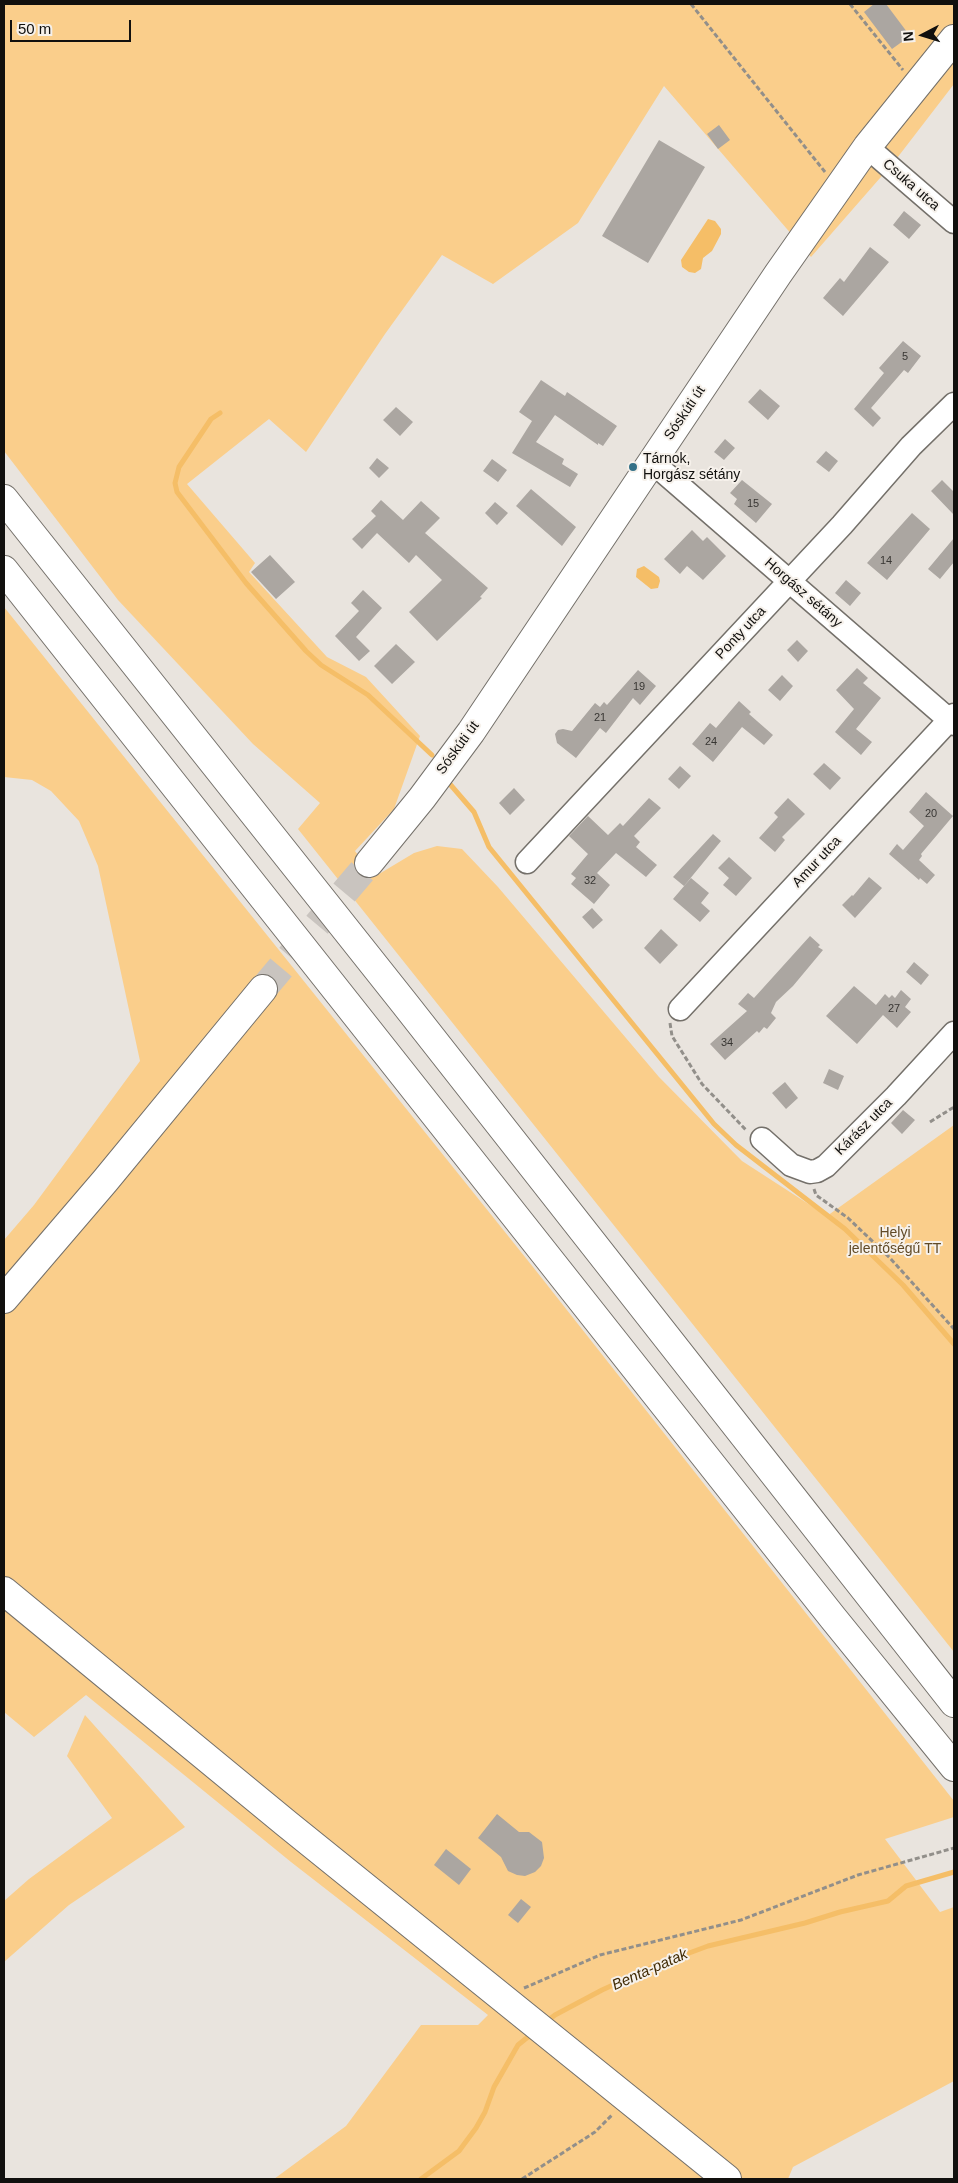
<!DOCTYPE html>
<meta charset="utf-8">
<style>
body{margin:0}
#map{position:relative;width:958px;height:2183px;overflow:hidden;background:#e9e4de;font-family:Arial,sans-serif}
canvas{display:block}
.frame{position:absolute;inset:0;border:5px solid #11100e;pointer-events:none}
.north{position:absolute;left:898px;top:10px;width:50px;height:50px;-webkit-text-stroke:4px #f6f1eb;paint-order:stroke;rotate:265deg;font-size:14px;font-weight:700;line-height:20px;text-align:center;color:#11100e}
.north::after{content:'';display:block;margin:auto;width:18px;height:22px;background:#11100e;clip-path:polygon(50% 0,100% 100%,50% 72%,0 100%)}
.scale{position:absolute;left:10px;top:20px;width:121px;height:22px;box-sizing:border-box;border:2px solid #11100e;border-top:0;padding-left:6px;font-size:15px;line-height:18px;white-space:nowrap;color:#11100e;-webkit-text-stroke:4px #f6f1eb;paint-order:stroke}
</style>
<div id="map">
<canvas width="958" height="2183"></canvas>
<div class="frame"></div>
<div class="north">N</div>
<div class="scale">50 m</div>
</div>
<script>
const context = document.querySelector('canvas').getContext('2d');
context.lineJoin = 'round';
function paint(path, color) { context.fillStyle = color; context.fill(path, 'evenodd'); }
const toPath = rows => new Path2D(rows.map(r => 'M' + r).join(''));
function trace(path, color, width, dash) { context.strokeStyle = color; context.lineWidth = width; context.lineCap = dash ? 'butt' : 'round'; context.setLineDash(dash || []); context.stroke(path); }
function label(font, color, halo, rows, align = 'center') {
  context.font = font + ' Arial,sans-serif'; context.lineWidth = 4; context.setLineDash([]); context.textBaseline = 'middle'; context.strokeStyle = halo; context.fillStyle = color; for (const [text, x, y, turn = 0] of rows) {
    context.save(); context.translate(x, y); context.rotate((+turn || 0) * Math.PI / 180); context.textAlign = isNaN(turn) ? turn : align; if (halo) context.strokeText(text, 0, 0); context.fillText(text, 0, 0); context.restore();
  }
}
const green = toPath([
 [4,4,954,4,954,84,894,162,811,257,664,86,578,223,493,284,442,255,385,334,306,452,269,419,187,484,255,563,249,572,327,657,366,677,420,736,394,809,355,851,374,877,414,853,437,846,462,849,498,887,659,1077,742,1161,827,1216,954,1125,954,1652,298,829,320,803,253,744,118,600,4,451],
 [4,607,533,1267,954,1801,954,1817,885,1839,940,1912,954,1907,954,2081,793,2167,788,2179,274,2179,346,2126,421,2025,478,2025,488,2015,291,1862,86,1695,34,1737,4,1712,4,1240,34,1205,140,1061,98,866,79,821,51,791,32,780,4,777],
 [85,1715,185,1827,69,1905,4,1962,4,1901,29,1879,112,1818,67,1756]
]);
const water = toPath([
 [708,219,715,221,721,229,721,234,712,251,703,258,701,269,695,273,689,272,682,267,681,260],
 [644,566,659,577,660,581,658,588,651,589,636,577,637,569]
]);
const stream = toPath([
 [220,413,211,419,179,467,175,483,177,492,246,583,306,651,321,665,368,695,432,755],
 [449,783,474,812,489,847,714,1124,736,1145,845,1229,903,1285,954,1344],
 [546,2022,555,2015,602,1990,657,1965,708,1946,805,1923,840,1912,888,1901,906,1886,954,1872],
 [421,2179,459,2151,476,2128,485,2112,494,2087,518,2045,534,2032]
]);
const building = toPath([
 [874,4,886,4,910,36,892,49,864,12],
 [719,125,730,140,718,149,707,134],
 [659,140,705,167,648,263,602,236],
 [904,211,921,225,909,239,893,225],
 [870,247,889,262,843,316,823,298,840,278,844,282],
 [903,341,921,356,908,373,904,370,871,408,881,418,873,427,854,409,884,373,879,368],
 [541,380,565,396,567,392,617,426,603,446,598,443,598,445,555,415,536,442,564,459,562,464,578,474,570,487,512,453,532,421,519,412],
 [760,389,780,406,768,420,748,402],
 [396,407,413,422,400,436,383,420],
 [725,439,735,448,724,460,714,452],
 [826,451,838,461,829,472,816,462],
 [377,458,389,468,379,478,369,468],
 [492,459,507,470,498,482,483,471],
 [742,480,772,504,756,523,734,504,737,499,730,493],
 [942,480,954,492,954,515,931,491],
 [531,489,576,527,562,546,516,506],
 [381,500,403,520,421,501,440,518,425,533,488,588,480,597,482,598,437,641,409,612,442,580,416,555,409,563,377,533,362,549,352,539,376,516,371,511],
 [495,502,508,513,497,525,485,513],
 [912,513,930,529,887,580,867,563],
 [692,530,703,541,707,537,726,556,703,580,687,566,680,574,664,559],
 [954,538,954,562,940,579,928,569],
 [270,555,295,582,276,599,251,572],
 [846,580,861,593,850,606,835,593],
 [363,590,382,608,356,637,370,651,359,661,335,636,359,611,351,603],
 [797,640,808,651,798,662,787,650],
 [396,644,415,662,392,684,374,666],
 [857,668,868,678,863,683,881,698,856,729,872,742,861,755,835,732,854,709,836,690],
 [638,670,656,686,640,705,633,698,606,733,600,728,576,758,557,743,555,734,558,730,563,729,572,731,595,703,600,707,604,702,607,705],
 [782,675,793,686,780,701,768,690],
 [739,701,751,712,749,714,773,735,764,745,742,727,713,762,692,744,710,723,716,728],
 [824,763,841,778,830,790,813,774],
 [680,766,691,776,679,789,668,779],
 [514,788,525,800,510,815,499,803],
 [926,792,953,816,921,854,922,856,919,860,935,875,927,884,920,878,919,880,889,854,897,844,903,850,924,826,909,812],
 [649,798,661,808,634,836,640,842,636,847,657,865,646,877,616,853,597,873,610,885,594,904,571,884,576,878,571,874,588,854,569,836,588,816,608,835,620,823,623,826],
 [788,798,805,814,782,837,785,840,775,852,759,838,778,817,774,813],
 [713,834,721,841,684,886,673,877],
 [729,857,752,878,736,896,723,885,729,878,718,868],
 [869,877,882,888,855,918,842,905,852,895,853,896],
 [691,878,709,893,701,903,710,911,700,922,673,899],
 [592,908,603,920,593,929,582,917],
 [661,929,678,945,660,964,644,948],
 [810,936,820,945,818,947,823,950,793,986,776,1002,771,1013,776,1018,767,1029,764,1027,759,1033,757,1031,725,1060,710,1044,747,1011,738,1004,748,993,754,998],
 [914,962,929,975,921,985,906,972],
 [854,986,876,1005,885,994,889,998,892,995,895,998,901,990,911,999,905,1007,911,1012,897,1028,883,1015,857,1044,826,1016],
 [829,1069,844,1076,838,1090,823,1083],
 [785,1082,798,1098,786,1109,772,1093],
 [903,1110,915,1120,902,1134,891,1123],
 [497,1814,519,1832,529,1832,542,1842,544,1858,541,1866,535,1872,525,1876,517,1875,508,1871,501,1857,478,1838],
 [446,1849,471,1869,459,1885,434,1865],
 [521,1899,531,1907,518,1923,508,1915]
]);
const majorTunnel = toPath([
 [263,989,369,863]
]);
const path = toPath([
 [691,4,825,172],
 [850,4,903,70],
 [670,1023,672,1036,702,1084,746,1130],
 [930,1122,954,1107],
 [814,1189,816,1195,848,1218,890,1258,954,1329],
 [524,1988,600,1955,741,1920,858,1875,954,1848],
 [522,2179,595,2132,613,2114]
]);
const minor = toPath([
 [867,147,954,222],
 [652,462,954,724],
 [527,862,842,525,911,446,954,404],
 [680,1009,954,715],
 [762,1139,791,1165,810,1172,817,1171,826,1166,896,1096,954,1033]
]);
const major = toPath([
 [369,863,422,798,471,732,778,274,867,147,954,39],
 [4,1299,105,1181,263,989],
 [4,1591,287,1824,727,2179]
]);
const highway = toPath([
 [4,499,405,1004,954,1703],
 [4,570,833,1618,954,1767]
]);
const markers = [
 [633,467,5,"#357188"]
];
const numberNames = [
 ["5",905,357],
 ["15",753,504],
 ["14",886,561],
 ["19",639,687],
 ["21",600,718],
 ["24",711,742],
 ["20",931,814],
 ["32",590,881],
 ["27",894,1009],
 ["34",727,1043]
];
const streetNames = [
 ["Csuka utca",911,185,41],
 ["Sóskúti út",685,413,-56],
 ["Horgász sétány",803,593,41],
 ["Ponty utca",741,633,-47],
 ["Sóskúti út",458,748,-54],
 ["Amur utca",817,862,-47],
 ["Kárász utca",864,1127,-45]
];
const poiNames = [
 ["Tárnok,",643,459],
 ["Horgász sétány",643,475]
];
const parkNames = [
 ["Helyi",895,1233],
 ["jelentőségű TT",895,1249]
];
const waterNames = [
 ["Benta-patak",650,1970,-24]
];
paint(green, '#face8b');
paint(water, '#f5be67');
trace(stream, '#f5be67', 5);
paint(building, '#aba6a1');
trace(majorTunnel, '#c9c4bf', 28, [28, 14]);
trace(minor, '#74706a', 25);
trace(major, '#74706a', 30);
trace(highway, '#74706a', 30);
trace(path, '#928f8a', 3, [5, 2.5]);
trace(minor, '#fff', 22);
trace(major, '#fff', 28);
trace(highway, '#fff', 28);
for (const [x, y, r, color] of markers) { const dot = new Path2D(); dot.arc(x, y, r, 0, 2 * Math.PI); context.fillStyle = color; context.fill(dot); trace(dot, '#f6f1eb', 2); }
label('11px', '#383633', null, numberNames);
label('14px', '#11100e', '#f6f1eb', streetNames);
label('14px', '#11100e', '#f6f1eb', poiNames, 'left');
label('14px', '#614a26', '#f6f1eb', parkNames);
label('italic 15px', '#412b04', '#f6f1eb', waterNames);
</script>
